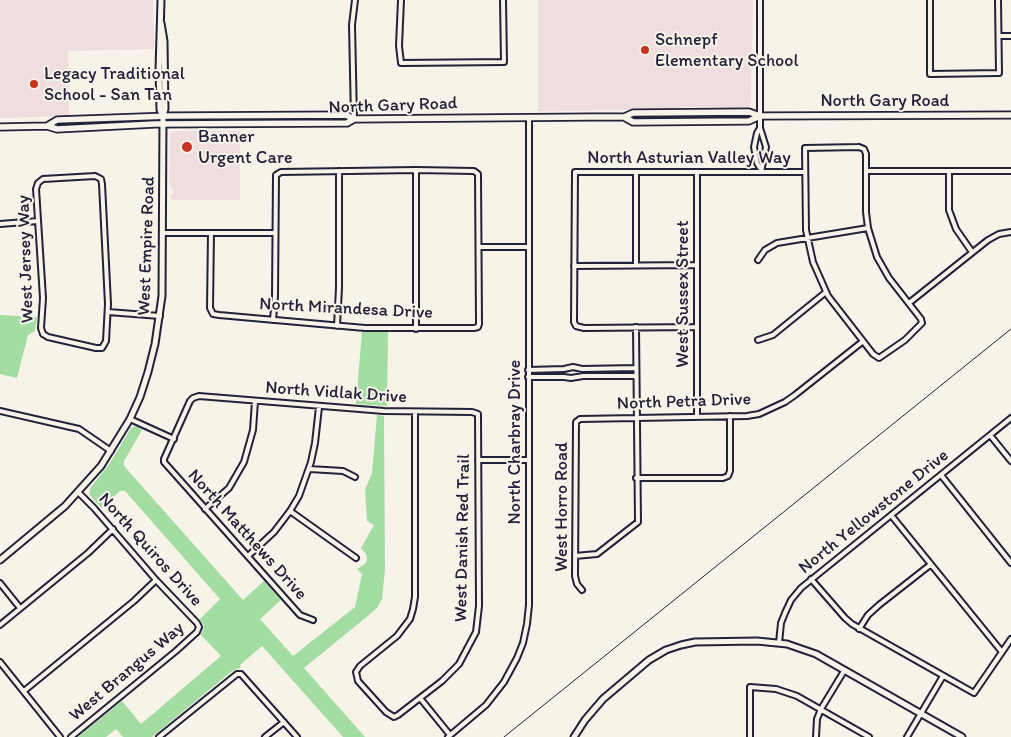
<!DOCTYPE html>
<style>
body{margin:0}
canvas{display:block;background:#f7f3e8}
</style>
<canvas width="1011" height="737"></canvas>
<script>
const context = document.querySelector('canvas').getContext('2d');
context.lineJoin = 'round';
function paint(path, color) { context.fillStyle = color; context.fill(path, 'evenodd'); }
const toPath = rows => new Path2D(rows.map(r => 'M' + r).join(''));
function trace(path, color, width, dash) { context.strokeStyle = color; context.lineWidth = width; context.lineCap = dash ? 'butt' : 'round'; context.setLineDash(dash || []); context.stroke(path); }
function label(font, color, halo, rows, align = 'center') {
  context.font = font + ' Itim,sans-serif'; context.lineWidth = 4; context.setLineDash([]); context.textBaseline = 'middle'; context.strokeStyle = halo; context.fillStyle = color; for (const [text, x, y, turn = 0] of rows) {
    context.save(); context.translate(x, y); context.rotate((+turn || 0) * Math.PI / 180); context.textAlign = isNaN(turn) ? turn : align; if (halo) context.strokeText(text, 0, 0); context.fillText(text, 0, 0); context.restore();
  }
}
const built = toPath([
 [0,0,153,0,154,49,68,51,69,116,0,118],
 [538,0,753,0,751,104,746,109,709,107,686,107,667,110,538,111],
 [172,131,240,131,240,200,171,200,171,195,174,193,169,183,170,134]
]);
const green = toPath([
 [0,315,37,317,35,331,28,335,17,378,0,374],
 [362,331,388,332,387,406,356,404],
 [377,415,384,416,385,570,382,599,377,608,369,615,304,668,365,737,343,737,262,646,240,665,240,668,232,671,152,737,123,737,116,729,106,737,78,737,122,701,141,724,221,656,201,635,204,626,200,619,220,599,125,491,120,491,101,508,89,494,91,487,110,463,131,428,136,426,142,430,124,461,124,466,243,600,264,581,281,600,260,619,293,656,355,607,362,574,357,569,366,563,367,559,366,554,361,548,374,525,367,521,365,490,372,473]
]);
const minor = toPath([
 [401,0,399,46,401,63,504,62,503,0],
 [760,0,760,128,766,147,761,172],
 [930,0,930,74,999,73,998,0],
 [999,36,1011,36],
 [354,119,352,25,355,0],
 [760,128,757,133,754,147,757,163,760,168],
 [859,147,864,149,866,154,866,212,868,228,877,257,889,278,921,319,922,323,905,340,879,358,873,354,828,296,813,262,806,230,805,148,859,147],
 [416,170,416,329],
 [866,171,1011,171],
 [949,171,949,210,956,229,972,252],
 [697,172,697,417],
 [95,176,101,179,102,184,108,304,106,341,102,348,96,348,48,337,43,334,41,328,43,298,36,189,38,183,43,179,95,176],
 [0,224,38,221],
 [162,233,275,233],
 [211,233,210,308,213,314,219,315,365,328,474,328,478,327,479,324,478,174,474,171,416,170,281,172,276,175,275,296,273,320],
 [479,247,528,247],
 [758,260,765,250,777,243,868,228],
 [636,265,636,172],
 [574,266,697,265],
 [909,303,988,240,999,234,1011,232],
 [108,312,160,316],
 [337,326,339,288,339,171],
 [697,327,584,328,576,326,574,322,575,172,804,172],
 [758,340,773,335,826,292],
 [528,370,564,369,573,367,582,369,636,368],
 [528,377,564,377,571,378,583,376,636,376],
 [0,411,79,429,111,451],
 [130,419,174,439],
 [990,435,1011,461],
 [478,460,528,460],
 [309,469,343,471,355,477],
 [941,475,1011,563],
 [636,478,723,478,728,476,730,471,730,416],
 [205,509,229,488,244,462,253,430,255,401],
 [290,511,356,558],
 [891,515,1002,652],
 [248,556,274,532,290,511,299,496,311,462,315,443,319,407],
 [575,556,597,554,638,522,636,327],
 [811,579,845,618,852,624,974,693,1011,639],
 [0,583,20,608],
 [582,590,577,584,575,576,576,422,580,419,747,416,759,414,785,402,795,395,862,342],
 [313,620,300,615,164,462,164,459,190,401,193,398,199,396,384,411,472,412,478,414,479,606,476,632,459,664,442,681,398,715,394,717,386,712,358,681,356,672,360,666,397,636,410,619,413,609,415,597,415,412],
 [0,625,88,553,113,529],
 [859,629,868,615,879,605,930,565],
 [779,643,781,623,785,613,791,600,801,588,1011,418],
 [0,662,60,737],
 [24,691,134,601,156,580],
 [420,698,450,735],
 [71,737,176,651,197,632,199,627,197,623,156,580,94,508,78,492],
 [159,737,237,674,241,674,297,737],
 [265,737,284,722],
 [448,737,486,705,504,682,517,658,523,643,527,624,529,605,529,118],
 [750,737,750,687,776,689,797,696,869,737],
 [816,737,817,719,821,709,844,671],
 [907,737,943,676]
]);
const tertiary = toPath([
 [161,0,159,71,160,110,163,116],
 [0,560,65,506,101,466,130,419,140,397,148,372,155,344,162,296,163,116,165,109,164,41,161,23],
 [574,737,585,720,603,699,649,660,666,650,681,645,695,642,757,641,787,644,816,654,962,737]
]);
const secondary = toPath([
 [624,117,633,113,749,112,760,116,1011,115],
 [47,126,57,129,155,124,347,123,354,119,591,117,624,117,633,122,749,121,760,116],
 [0,127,47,126,57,120,170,116,346,115,354,119]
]);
const rail = toPath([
 [504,737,1011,329]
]);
const markers = [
 [645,50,5,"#c8321e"],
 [34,84,5,"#c8321e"],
 [187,147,6,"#c8321e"]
];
const poiNames = [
 ["Schnepf",655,40],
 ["Elementary School",655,61],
 ["Legacy Traditional",44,74],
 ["School - San Tan",44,95],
 ["Banner",198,137],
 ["Urgent Care",198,158]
];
const streetNames = [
 ["North Gary Road",885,101],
 ["North Gary Road",393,106,-2],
 ["North Asturian Valley Way",689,158],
 ["West Empire Road",147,246,-88],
 ["West Jersey Way",26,259,-92],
 ["West Sussex Street",683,294,-90],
 ["North Mirandesa Drive",346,309,3],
 ["North Vidlak Drive",336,393,4],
 ["North Petra Drive",684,402,-2],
 ["North Charbray Drive",515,442,-90],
 ["West Horro Road",562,507,-90],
 ["North Yellowstone Drive",874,512,-39],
 ["North Matthews Drive",247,535,48],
 ["West Danish Red Trail",463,538,-89],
 ["North Quiros Drive",150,550,48],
 ["West Brangus Way",127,672,-40]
];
paint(built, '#f0dddd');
paint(green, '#a4dda2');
trace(minor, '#22223b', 8);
trace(tertiary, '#22223b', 9);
trace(secondary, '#22223b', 9);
trace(minor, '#f7f3e8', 4);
trace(tertiary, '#f7f3e8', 5);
trace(secondary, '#f7f3e8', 5.5);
trace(rail, '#22223b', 1);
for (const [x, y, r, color] of markers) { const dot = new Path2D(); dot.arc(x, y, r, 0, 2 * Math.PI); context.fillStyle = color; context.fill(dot); trace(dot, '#f7f3e8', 2); }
label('18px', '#22223b', '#f7f3e8', poiNames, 'left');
label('18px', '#22223b', '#f7f3e8', streetNames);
</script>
